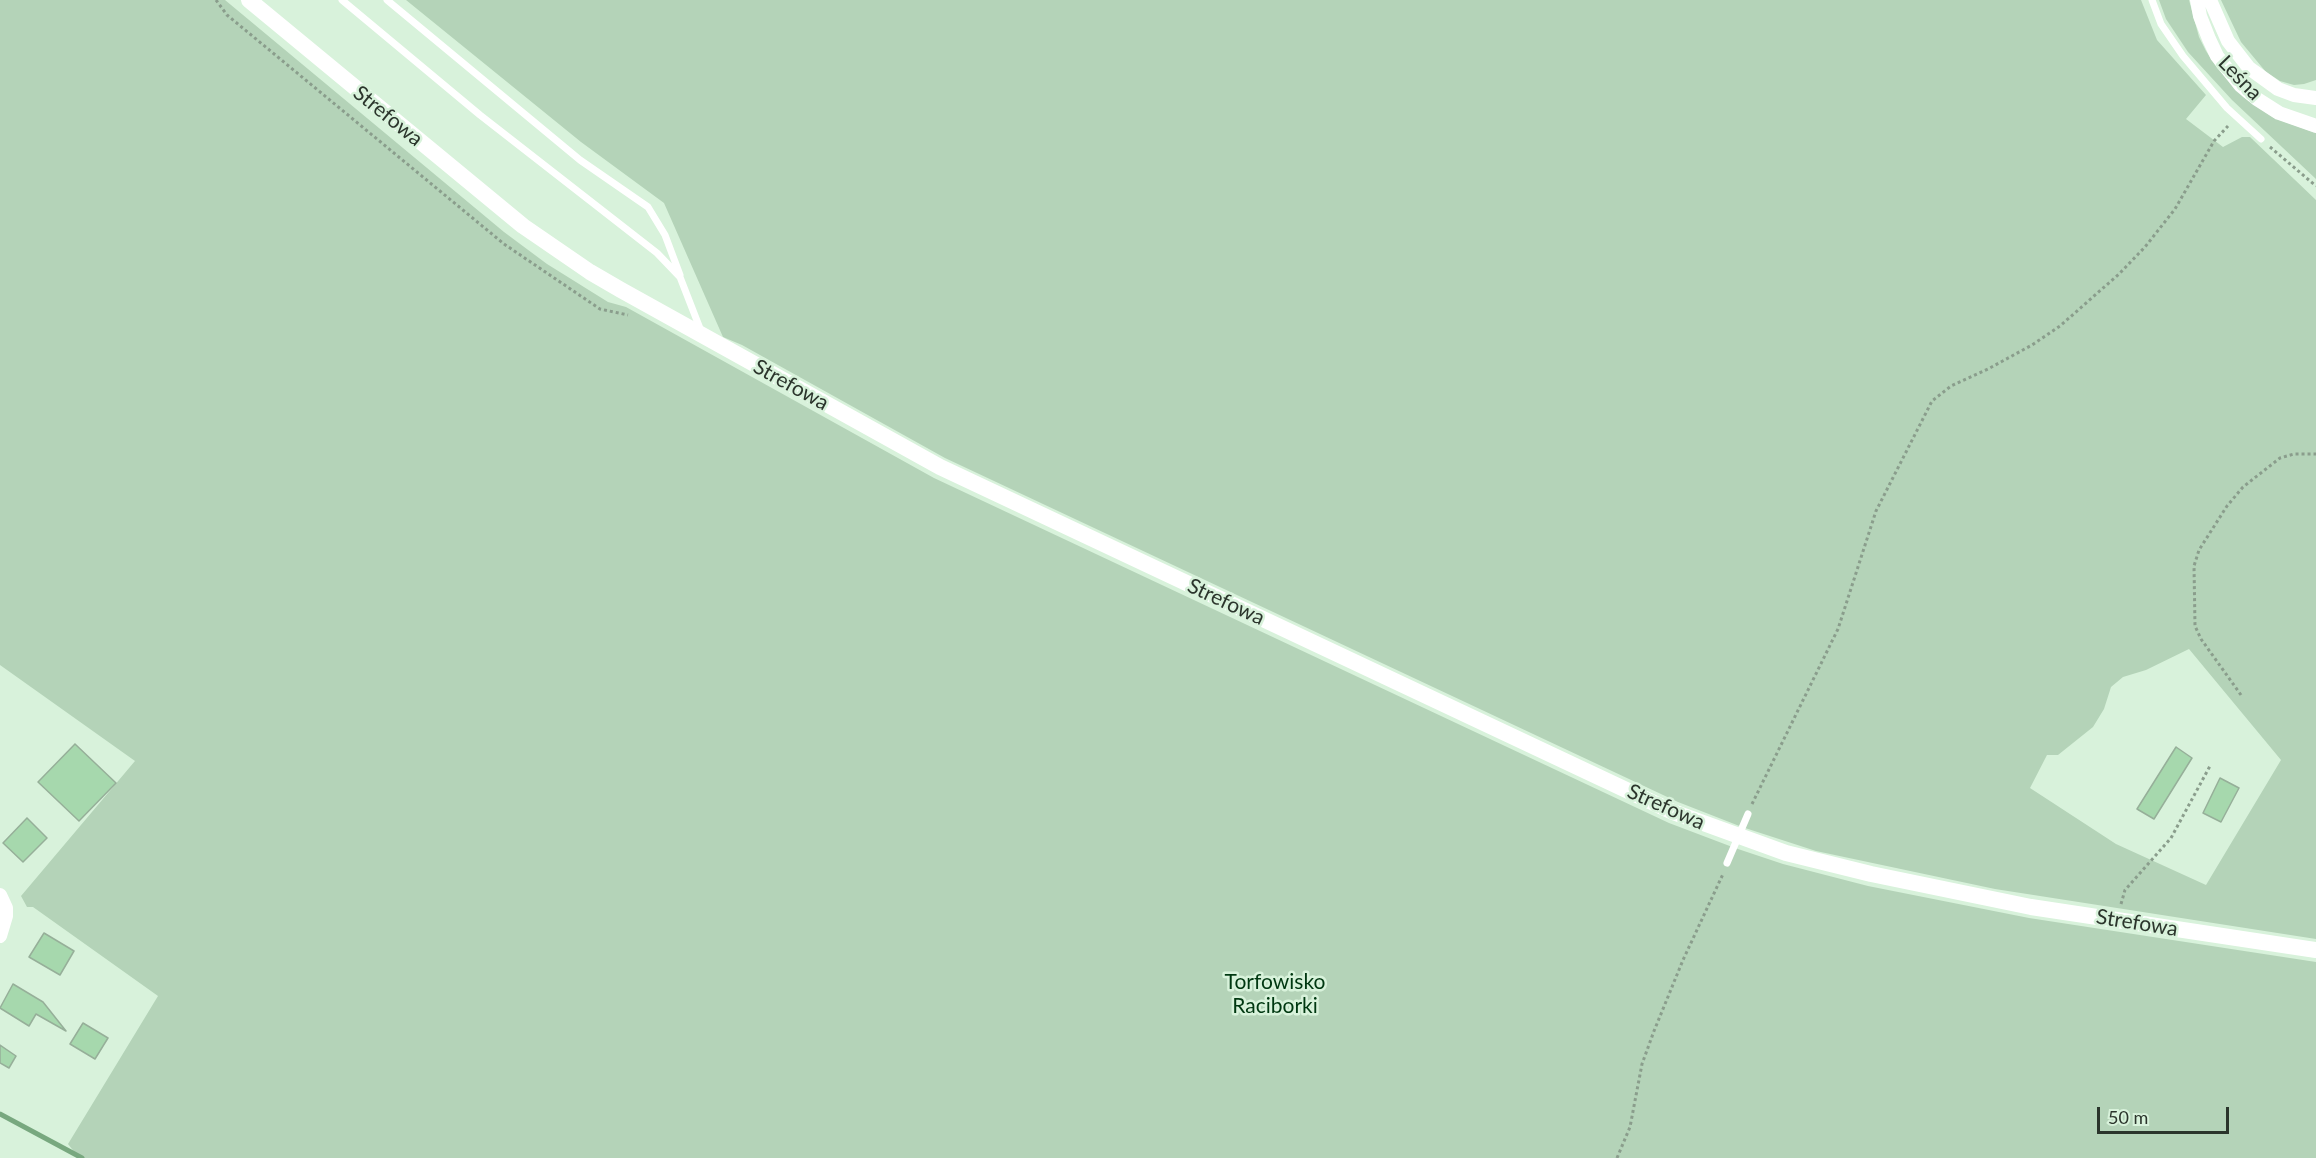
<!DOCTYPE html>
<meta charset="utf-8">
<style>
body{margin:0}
#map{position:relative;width:2316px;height:1158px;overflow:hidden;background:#d8f2db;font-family:Lato,sans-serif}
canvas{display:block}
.scale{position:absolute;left:2097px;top:1107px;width:132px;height:27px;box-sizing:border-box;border:3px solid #2b352c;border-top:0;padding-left:8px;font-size:18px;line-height:21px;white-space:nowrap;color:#2b352c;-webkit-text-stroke:4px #d8f2db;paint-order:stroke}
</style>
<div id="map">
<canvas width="2316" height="1158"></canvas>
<div class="scale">50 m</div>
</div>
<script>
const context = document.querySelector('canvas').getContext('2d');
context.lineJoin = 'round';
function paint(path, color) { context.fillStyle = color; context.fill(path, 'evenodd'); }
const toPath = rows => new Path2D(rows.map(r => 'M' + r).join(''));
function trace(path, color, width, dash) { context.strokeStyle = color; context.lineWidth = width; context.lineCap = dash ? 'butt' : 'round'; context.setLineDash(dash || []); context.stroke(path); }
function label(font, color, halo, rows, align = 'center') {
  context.font = font + ' Lato,sans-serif'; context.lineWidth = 5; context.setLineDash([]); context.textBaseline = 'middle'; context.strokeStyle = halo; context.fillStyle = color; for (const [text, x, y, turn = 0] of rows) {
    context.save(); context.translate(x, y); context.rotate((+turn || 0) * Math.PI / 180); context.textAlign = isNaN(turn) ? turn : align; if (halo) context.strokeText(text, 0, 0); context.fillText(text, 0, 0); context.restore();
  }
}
const green = toPath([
 [0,0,225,0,504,232,547,264,608,302,626,307,934,478,1669,823,1735,848,1783,864,1868,886,2029,918,2316,962,2316,1158,79,1158,68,1144,158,996,33,907,27,907,21,896,135,761,0,665],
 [406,0,2141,0,2157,40,2206,95,2186,119,2223,147,2242,137,2250,137,2316,200,2316,939,1995,889,1816,851,1742,827,1678,802,945,458,742,345,723,337,664,203,581,142],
 [2189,649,2281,760,2206,885,2116,844,2030,788,2047,755,2058,755,2093,727,2104,709,2111,687,2123,677,2146,670],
 [2159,0,2189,0,2199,37,2206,51,2217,68,2243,97,2274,118,2316,133,2316,179,2232,100,2188,52,2166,19],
 [2221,0,2316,0,2316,80,2304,84,2294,85,2280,81,2266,72,2241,42]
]);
const stream = toPath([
 [0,1114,82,1158]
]);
const building = toPath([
 [75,744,116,783,79,821,38,782,75,744],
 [2176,747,2192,758,2154,819,2137,809,2176,747],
 [2220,778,2239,788,2221,822,2203,813,2220,778],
 [27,818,47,838,23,862,3,843,27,818],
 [44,933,74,951,60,975,29,957,44,933],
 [13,984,43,1002,66,1031,36,1014,29,1026,0,1008,13,984],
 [83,1023,108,1038,95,1059,70,1044,83,1023],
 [0,1045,16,1056,9,1068,0,1063,0,1045]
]);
const path = toPath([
 [216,0,227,15,504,244,600,309,628,315],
 [2270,147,2316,186],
 [2241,695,2201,639,2195,626,2194,566,2199,550,2227,506,2243,487,2280,458,2294,454,2316,454],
 [1752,804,1838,629,1876,511,1932,401,1951,386,1988,369,2032,345,2060,326,2119,274,2145,247,2175,209,2214,141,2228,126],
 [2121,904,2125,890,2171,838,2210,766],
 [1617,1158,1630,1127,1642,1064,1654,1031,1683,960,1723,874]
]);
const service = toPath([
 [342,0,480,115,657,253,680,277,701,331],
 [387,0,580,160,648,207,665,235,680,275],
 [2152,0,2161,24,2183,56,2227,108,2261,139],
 [1727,863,1748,814]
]);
const minor = toPath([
 [2197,0,2200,16,2209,39,2217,56,2240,85,2257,99,2279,113,2316,126],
 [2210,0,2228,41,2249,68,2278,89,2294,95,2316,98],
 [0,895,6,908,6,916,0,936]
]);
const tertiary = toPath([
 [249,0,523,226,590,272,621,290,940,467,1673,812,1786,853,1871,874,2031,907,2316,950]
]);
const streetNames = [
 ["Leśna",2240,78,46],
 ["Strefowa",388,116,39],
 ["Strefowa",791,385,29],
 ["Strefowa",1226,602,25],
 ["Strefowa",1666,807,24],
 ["Strefowa",2137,923,9]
];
const parkNames = [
 ["Torfowisko",1275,982],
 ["Raciborki",1275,1006]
];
paint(green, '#b4d3b8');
trace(stream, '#78a87f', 5);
paint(building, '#a6d8ad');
trace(building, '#96af99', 1.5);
trace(path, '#8a9d8c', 3, [3, 3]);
trace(service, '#fff', 7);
trace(minor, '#fff', 14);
trace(tertiary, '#fff', 16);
label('21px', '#2b352c', '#d8f2db', streetNames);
label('21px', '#003811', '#d8f2db', parkNames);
</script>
